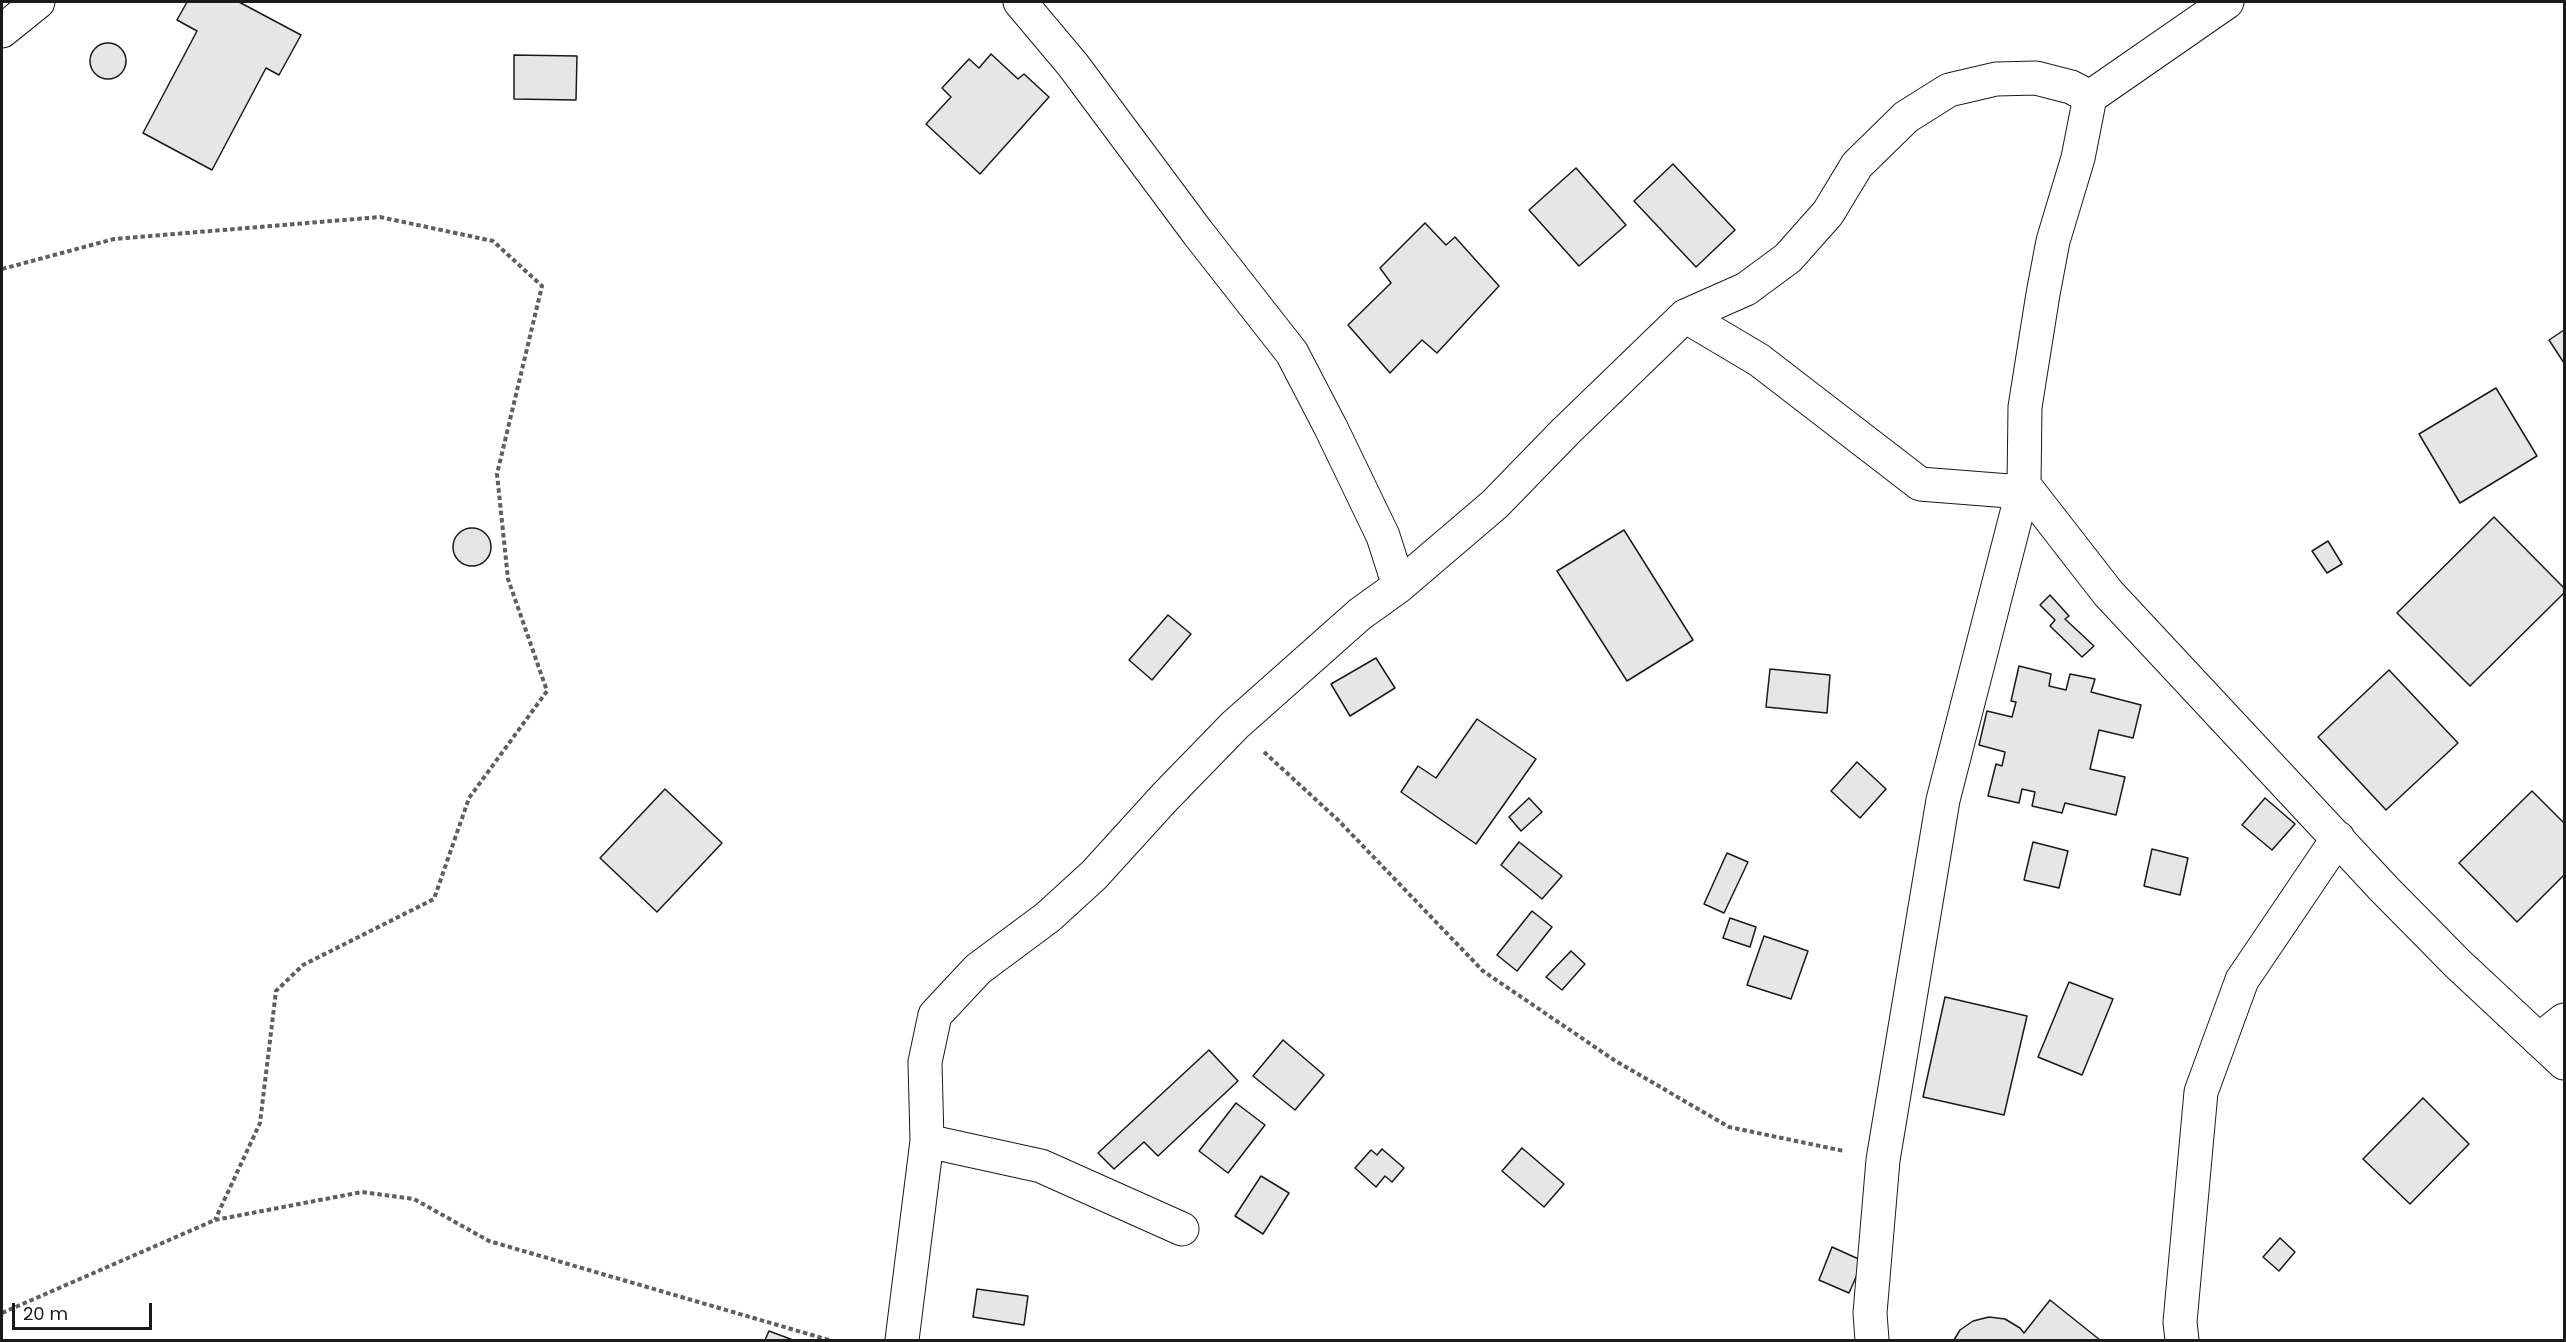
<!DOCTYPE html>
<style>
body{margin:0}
#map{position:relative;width:2566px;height:1342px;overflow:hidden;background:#fff;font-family:Poppins,sans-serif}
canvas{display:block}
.frame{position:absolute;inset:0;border:3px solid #1a1a1a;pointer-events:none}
.scale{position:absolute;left:12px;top:1303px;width:140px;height:27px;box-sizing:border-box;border:3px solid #1a1a1a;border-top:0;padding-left:8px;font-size:18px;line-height:21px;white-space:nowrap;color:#1a1a1a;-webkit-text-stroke:4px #fff;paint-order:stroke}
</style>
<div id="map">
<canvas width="2566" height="1342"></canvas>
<div class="frame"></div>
<div class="scale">20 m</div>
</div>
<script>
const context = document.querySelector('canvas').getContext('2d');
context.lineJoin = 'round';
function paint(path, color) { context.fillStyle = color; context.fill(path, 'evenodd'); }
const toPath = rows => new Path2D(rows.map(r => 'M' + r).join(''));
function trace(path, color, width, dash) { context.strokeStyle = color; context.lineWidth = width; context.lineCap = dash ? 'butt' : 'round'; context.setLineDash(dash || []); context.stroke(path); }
const building = toPath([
 [187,2,239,2,301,35,279,75,266,68,212,170,143,133,197,31,177,20,187,2],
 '90 61a18 18 0 1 1 36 0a18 18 0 1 1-36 0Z',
 [991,54,1018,79,1024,74,1049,97,980,174,926,124,951,97,942,88,969,59,979,68,991,54],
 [514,55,577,56,576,100,514,99,514,55],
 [1673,164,1735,230,1696,267,1634,201,1673,164],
 [1576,168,1626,225,1579,266,1529,210,1576,168],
 [1425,223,1446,245,1455,237,1499,286,1437,353,1422,340,1390,373,1348,325,1391,283,1380,268,1425,223],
 [2564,330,2564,363,2549,340,2564,330],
 [2496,388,2537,456,2460,503,2419,434,2496,388],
 [2494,517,2564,588,2564,593,2470,686,2397,613,2494,517],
 '453 547a19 19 0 1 1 38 0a19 19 0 1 1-38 0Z',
 [1624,530,1693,640,1627,681,1557,571,1624,530],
 [2328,541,2342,564,2327,573,2312,551,2328,541],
 [2050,595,2069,616,2065,619,2094,646,2082,657,2050,626,2055,620,2040,605,2050,595],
 [1168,615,1191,634,1152,680,1129,660,1168,615],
 [1376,658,1395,688,1350,716,1331,684,1376,658],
 [2019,666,2051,674,2049,686,2066,690,2070,674,2095,679,2091,692,2141,705,2133,738,2099,730,2090,769,2125,777,2116,815,2065,803,2062,813,2032,806,2035,792,2022,789,2019,803,1988,796,1996,764,2002,766,2005,752,1979,745,1987,711,2012,717,2016,702,2011,701,2019,666],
 [1770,669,1830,675,1827,713,1766,707,1770,669],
 [2389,670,2458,743,2386,810,2318,737,2389,670],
 [1477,719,1536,759,1476,844,1401,792,1418,766,1436,778,1477,719],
 [1857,762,1886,789,1860,818,1831,791,1857,762],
 [665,789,722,843,657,912,600,858,665,789],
 [2532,791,2564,823,2564,875,2517,922,2459,863,2532,791],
 [1529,798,1542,812,1521,831,1509,817,1529,798],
 [2265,798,2295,824,2272,850,2242,825,2265,798],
 [1519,842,1562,876,1542,899,1501,865,1519,842],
 [2033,842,2068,851,2059,888,2024,880,2033,842],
 [2152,849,2188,858,2180,895,2144,886,2152,849],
 [1727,853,1748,862,1724,913,1704,904,1727,853],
 [1532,911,1552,927,1517,971,1497,955,1532,911],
 [1730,918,1756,927,1750,947,1723,938,1730,918],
 [1764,936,1808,951,1791,999,1747,985,1764,936],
 [1571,951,1585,964,1562,990,1546,977,1571,951],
 [2069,982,2113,999,2082,1075,2038,1057,2069,982],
 [1945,997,2027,1016,2004,1115,1923,1097,1945,997],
 [1283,1040,1324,1075,1295,1110,1253,1076,1283,1040],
 [1209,1050,1238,1081,1158,1156,1144,1142,1114,1169,1098,1153,1209,1050],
 [2423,1098,2469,1144,2410,1204,2363,1159,2423,1098],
 [1236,1103,1265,1125,1228,1173,1199,1151,1236,1103],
 [1522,1148,1564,1184,1544,1207,1502,1171,1522,1148],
 [1382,1149,1404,1168,1392,1182,1385,1176,1376,1187,1355,1168,1371,1150,1377,1155,1382,1149],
 [1261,1176,1289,1193,1263,1234,1235,1216,1261,1176],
 [2280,1238,2295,1252,2279,1271,2263,1257,2280,1238],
 [1832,1247,1863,1261,1849,1293,1819,1280,1832,1247],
 [977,1289,1028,1296,1024,1325,973,1317,977,1289],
 [2050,1300,2100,1340,1954,1340,1960,1330,1973,1321,1989,1317,2005,1319,2020,1328,2024,1333,2050,1300],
 [769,1331,793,1340,765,1340,769,1331]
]);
const path = toPath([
 [2,269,114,239,380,217,493,241,542,286,497,474,508,579,547,691,469,798,434,899,303,965,276,991,260,1123,215,1220],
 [1264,752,1338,820,1483,971,1614,1060,1729,1127,1844,1151],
 [2,1313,215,1220,362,1192,414,1199,489,1241,829,1340]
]);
const minor = toPath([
 [1020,2,1073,65,1198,233,1292,353,1331,428,1383,536,1399,586],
 [2227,2,2090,97,2078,158,2053,241,2043,294,2025,407,2024,485,2108,593,2385,890,2458,964,2564,1063],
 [2,31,38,2],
 [1685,316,1759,360,1920,484,2022,492],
 [2539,1040,2564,1020],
 [927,1141,1041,1166,1182,1229],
 [902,1340,927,1141,925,1062,935,1015,978,969,1048,917,1094,875,1165,797,1235,725,1360,614,1399,586,1495,504,1566,431,1685,316,1746,289,1788,258,1828,213,1857,165,1906,117,1949,90,1996,79,2036,78,2071,87,2090,97],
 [1872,1340,1870,1313,1883,1160,1943,800,2024,485],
 [2182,1340,2180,1322,2201,1092,2242,980,2338,838]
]);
paint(building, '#e6e6e6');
trace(building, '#1a1a1a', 1.5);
trace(minor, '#1a1a1a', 35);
trace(path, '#5f5f5f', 4, [4.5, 3]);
trace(minor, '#fff', 33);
</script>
